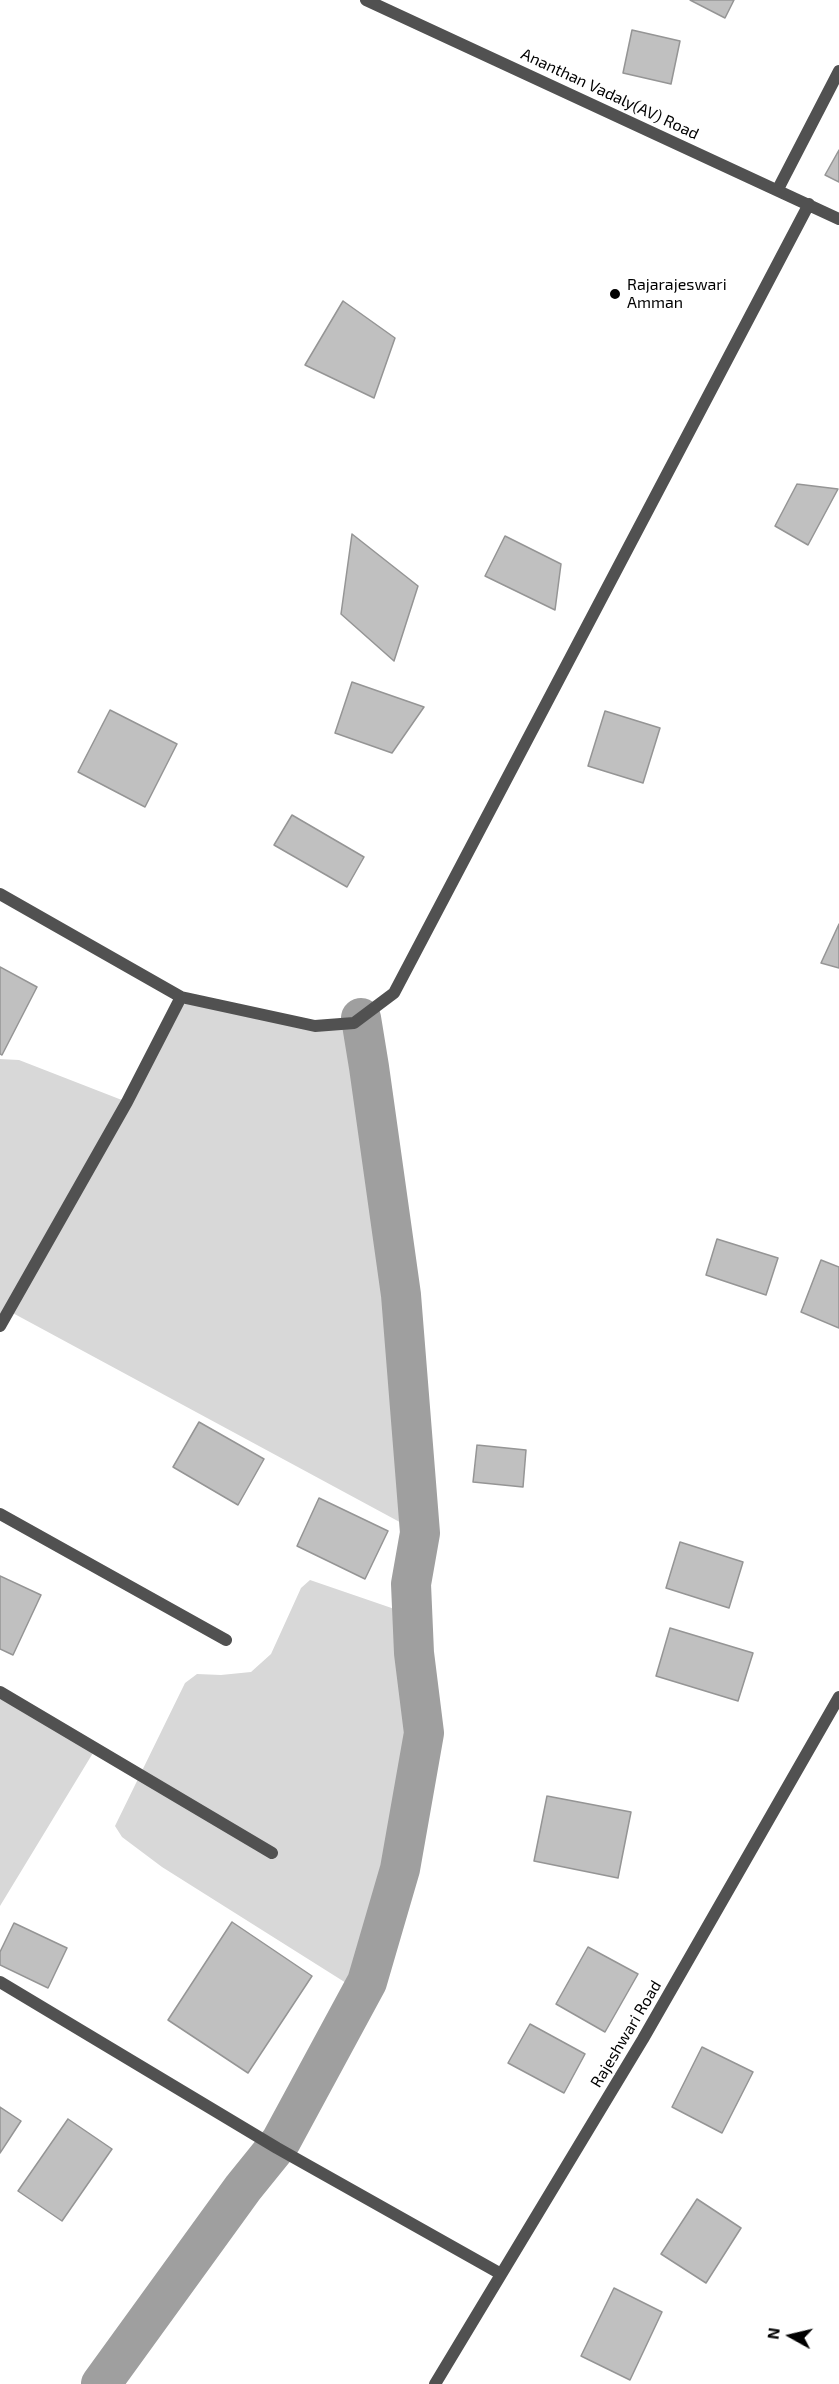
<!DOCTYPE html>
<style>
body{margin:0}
#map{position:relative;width:839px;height:2384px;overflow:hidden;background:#fff;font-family:"Exo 2",sans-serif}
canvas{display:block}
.north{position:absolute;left:761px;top:2306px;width:60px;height:60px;-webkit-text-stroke:4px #fff;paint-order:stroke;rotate:278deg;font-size:16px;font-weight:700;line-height:24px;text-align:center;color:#000}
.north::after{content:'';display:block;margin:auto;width:21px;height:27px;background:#000;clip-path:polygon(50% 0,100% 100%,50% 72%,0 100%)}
</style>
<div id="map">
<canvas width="839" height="2384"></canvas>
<div class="north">N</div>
</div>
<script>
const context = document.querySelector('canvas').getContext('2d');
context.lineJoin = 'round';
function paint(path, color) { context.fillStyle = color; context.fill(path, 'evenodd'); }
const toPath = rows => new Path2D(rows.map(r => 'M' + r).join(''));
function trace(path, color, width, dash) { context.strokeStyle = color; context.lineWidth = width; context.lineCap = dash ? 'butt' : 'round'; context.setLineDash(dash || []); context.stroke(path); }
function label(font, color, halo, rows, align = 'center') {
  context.font = font + ' "Exo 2",sans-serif'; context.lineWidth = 4.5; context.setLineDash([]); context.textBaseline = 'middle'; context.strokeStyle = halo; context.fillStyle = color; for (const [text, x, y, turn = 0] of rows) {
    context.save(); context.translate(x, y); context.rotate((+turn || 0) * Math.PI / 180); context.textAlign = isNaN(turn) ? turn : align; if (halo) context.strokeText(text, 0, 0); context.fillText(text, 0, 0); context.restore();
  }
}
const green = toPath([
 [181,997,315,1026,361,1018,369,1067,401,1295,420,1533,9,1311,0,1326,0,1059,19,1060,127,1102],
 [310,1580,412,1615,414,1653,424,1733,400,1869,367,1982,362,1993,162,1867,122,1837,115,1826,185,1683,197,1674,221,1675,251,1672,271,1654,301,1588],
 [0,1692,96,1748,0,1906]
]);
const canal = toPath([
 [101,2384,243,2188,281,2141,367,1982,400,1869,424,1733,414,1653,411,1584,420,1533,401,1295,369,1067,361,1018]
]);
const building = toPath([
 [690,0,734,0,725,18,690,0],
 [632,30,680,41,671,84,623,73,632,30],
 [839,150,839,182,825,175,839,150],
 [343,301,395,338,374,398,305,365,343,301],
 [797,484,838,489,808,545,775,526,797,484],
 [352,534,418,586,394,661,341,614,352,534],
 [505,536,561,564,555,610,485,576,505,536],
 [352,682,424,707,392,753,335,733,352,682],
 [110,710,177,744,145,807,78,772,110,710],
 [605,711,660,728,643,783,588,766,605,711],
 [292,815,364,857,347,887,274,845,292,815],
 [839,924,839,968,821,963,839,924],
 [0,967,37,987,2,1055,0,1054,0,967],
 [717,1239,778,1258,766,1295,706,1275,717,1239],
 [821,1260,839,1267,839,1328,801,1312,821,1260],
 [199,1422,264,1459,238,1505,173,1467,199,1422],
 [477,1445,526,1450,523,1487,473,1482,477,1445],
 [319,1498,388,1531,365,1579,297,1546,319,1498],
 [680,1542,743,1562,729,1608,666,1588,680,1542],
 [0,1576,41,1595,13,1655,0,1649,0,1576],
 [670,1628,753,1653,738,1701,656,1676,670,1628],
 [547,1796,631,1812,618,1878,534,1861,547,1796],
 [232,1922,312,1976,248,2073,168,2020,232,1922],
 [14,1923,67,1948,48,1988,0,1965,0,1952,14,1923],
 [588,1947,638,1974,605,2032,556,2004,588,1947],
 [530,2024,585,2054,564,2093,508,2063,530,2024],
 [702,2047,753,2072,722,2133,672,2107,702,2047],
 [0,2107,21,2121,0,2153,0,2107],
 [68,2119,112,2149,62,2221,18,2191,68,2119],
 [697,2199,741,2228,706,2283,661,2254,697,2199],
 [614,2288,662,2312,630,2380,581,2356,614,2288]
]);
const street = toPath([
 [366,0,839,219],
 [778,189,839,71],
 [0,894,181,997,127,1102,0,1326],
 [181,997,315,1026,354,1023,394,993,809,204],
 [0,1514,226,1640],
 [0,1692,272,1853],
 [0,1982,277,2148,501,2274],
 [435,2384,643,2039,839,1697]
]);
const markers = [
 [615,294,6,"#000"]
];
const streetNames = [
 ["Ananthan Vadaly(AV) Road",610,94,25],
 ["Rajeshwari Road",626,2034,-59]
];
const poiNames = [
 ["Rajarajeswari",627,285],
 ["Amman",627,303]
];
paint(green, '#d8d8d8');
trace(canal, '#9f9f9f', 40);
paint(building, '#c0c0c0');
trace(building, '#959595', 1.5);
trace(street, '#515151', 12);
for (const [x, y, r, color] of markers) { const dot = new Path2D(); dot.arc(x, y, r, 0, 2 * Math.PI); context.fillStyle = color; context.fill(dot); trace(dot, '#fff', 2); }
label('16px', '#000', '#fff', streetNames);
label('16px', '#000', '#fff', poiNames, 'left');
</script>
